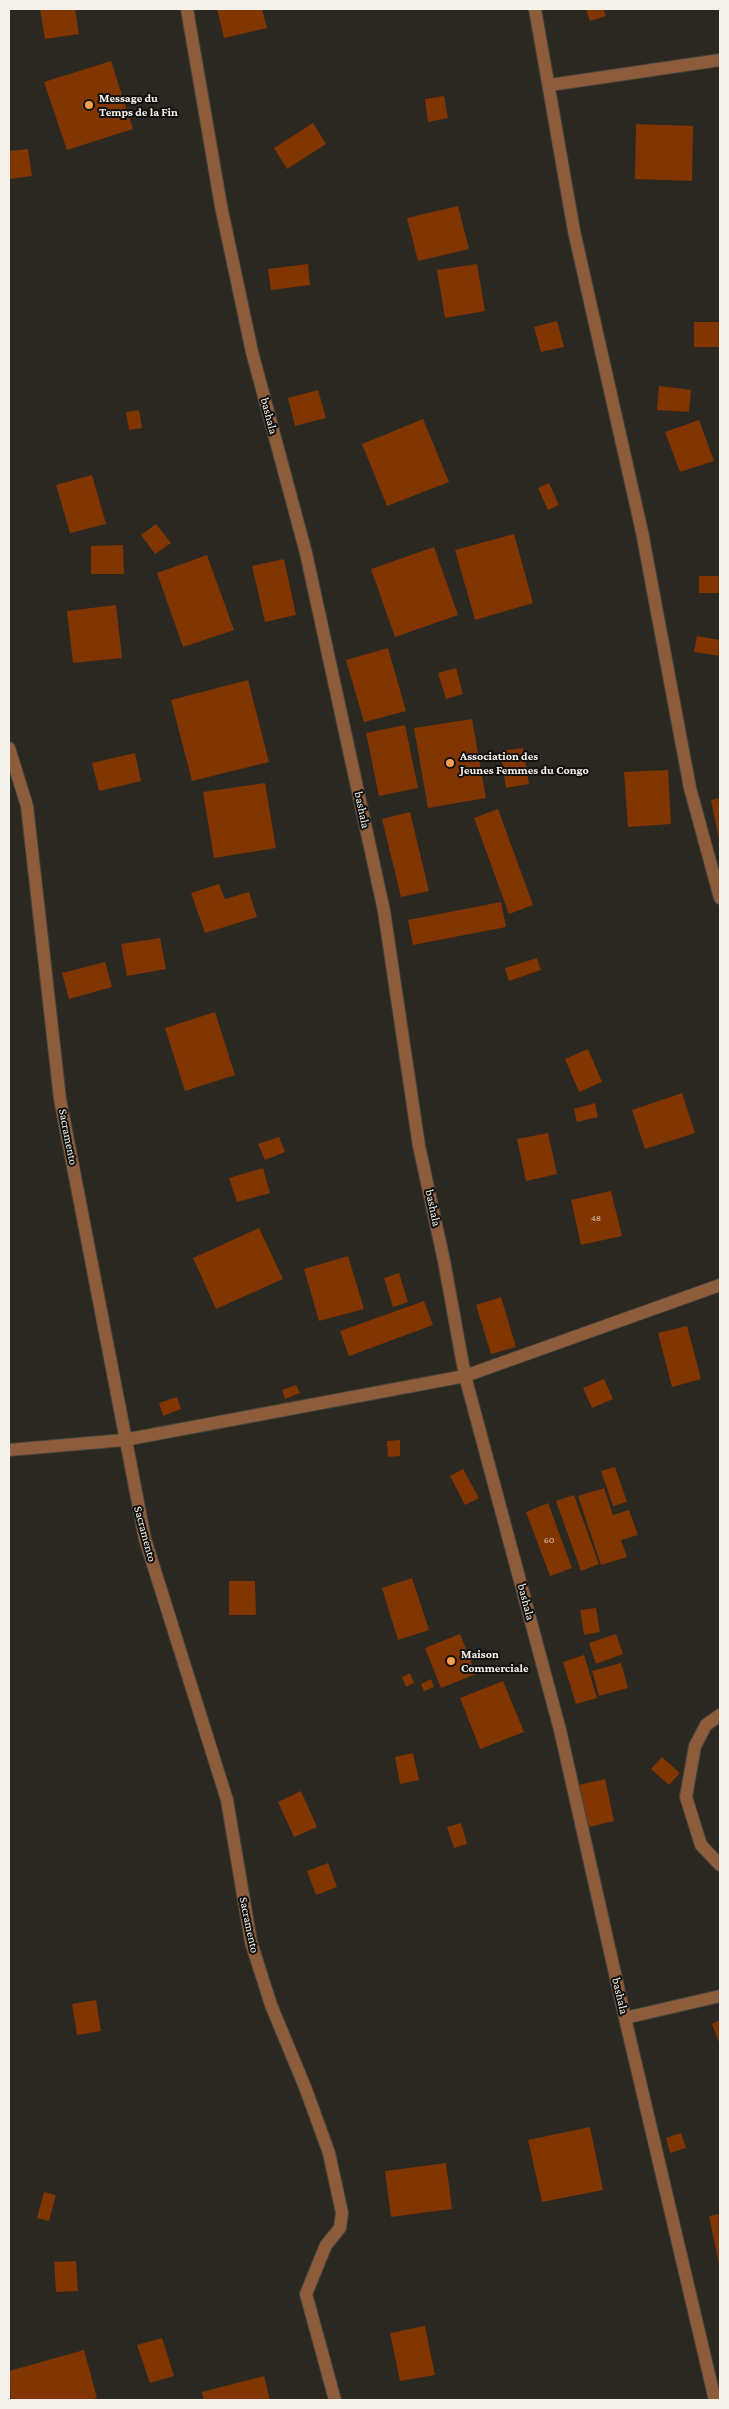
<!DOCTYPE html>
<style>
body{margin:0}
#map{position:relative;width:729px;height:2409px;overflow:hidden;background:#2b2721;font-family:"Crimson Pro",serif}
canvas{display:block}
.frame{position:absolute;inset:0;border:10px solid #f6f3ef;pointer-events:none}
</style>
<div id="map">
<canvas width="729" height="2409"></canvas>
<div class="frame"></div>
</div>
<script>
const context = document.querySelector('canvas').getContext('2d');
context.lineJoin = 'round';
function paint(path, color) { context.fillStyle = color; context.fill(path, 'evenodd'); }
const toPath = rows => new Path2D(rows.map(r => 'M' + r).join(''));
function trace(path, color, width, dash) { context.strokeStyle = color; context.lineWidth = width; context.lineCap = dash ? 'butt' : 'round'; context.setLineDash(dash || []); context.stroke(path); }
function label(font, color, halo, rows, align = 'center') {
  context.font = font + ' "Crimson Pro",serif'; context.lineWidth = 4; context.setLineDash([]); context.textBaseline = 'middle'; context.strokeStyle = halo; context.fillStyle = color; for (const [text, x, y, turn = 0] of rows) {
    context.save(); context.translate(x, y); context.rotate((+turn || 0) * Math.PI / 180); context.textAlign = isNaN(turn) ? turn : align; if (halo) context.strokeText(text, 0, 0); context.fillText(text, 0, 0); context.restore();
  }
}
const building = toPath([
 [40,9,75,9,79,34,45,39],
 [217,9,262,9,267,28,224,38],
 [586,9,603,9,606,16,590,21],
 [111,61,133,129,67,150,44,82],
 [444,96,448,118,428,122,425,99],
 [313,123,326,144,287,169,274,148],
 [636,124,693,126,692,181,635,179],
 [28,149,32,176,9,179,9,151],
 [458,206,469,249,418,261,407,218],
 [308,264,310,285,271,290,268,269],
 [477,264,485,311,445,318,437,270],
 [557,321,564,347,541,352,534,327],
 [694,322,720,322,720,347,694,347],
 [659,386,691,390,689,412,657,410],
 [318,390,326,418,295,426,288,398],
 [139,410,142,428,129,430,126,412],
 [423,419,449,482,387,506,362,444],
 [699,420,714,461,680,472,665,432],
 [92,475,106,524,70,533,56,485],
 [549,483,559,505,548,510,538,488],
 [156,524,171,543,155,554,141,535],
 [514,534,533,603,475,620,455,550],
 [123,545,124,574,91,574,91,546],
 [434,547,458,615,395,637,371,569],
 [207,555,234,630,183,647,157,573],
 [284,559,296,615,265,622,252,566],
 [699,576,720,576,720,593,699,593],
 [116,605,122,658,73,663,67,611],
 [697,636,720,640,720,656,694,652],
 [388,648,406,711,364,722,346,660],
 [456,668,463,694,446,699,438,673],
 [248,680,269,762,192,781,171,700],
 [472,719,486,798,428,808,414,728],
 [405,725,418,788,379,796,366,733],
 [523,748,529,784,506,788,500,751],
 [135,753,141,781,99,791,92,763],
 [668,770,671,824,628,827,624,772],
 [265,783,276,848,214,858,203,792],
 [720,798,720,839,719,839,711,800],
 [498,809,533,905,509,914,474,818],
 [410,812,429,891,401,897,382,819],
 [219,884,225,899,249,892,257,917,205,933,191,893],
 [501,902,506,927,413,945,408,920],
 [160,938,166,969,127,976,121,944],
 [537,958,541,970,509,981,505,968],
 [105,962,112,987,69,999,62,973],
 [215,1012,235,1075,185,1091,165,1028],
 [588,1049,602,1082,579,1092,565,1059],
 [682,1093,695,1133,645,1149,632,1110],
 [595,1103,598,1117,577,1122,574,1109],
 [548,1133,557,1174,526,1181,517,1139],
 [279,1137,285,1152,265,1160,258,1144],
 [263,1168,270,1193,237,1202,229,1178],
 [611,1191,622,1236,581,1245,571,1200],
 [259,1228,283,1279,216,1309,193,1258],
 [348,1256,364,1309,319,1321,304,1269],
 [399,1273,408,1302,393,1307,384,1278],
 [501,1297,516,1347,491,1354,476,1305],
 [424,1301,433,1325,349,1356,340,1331],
 [687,1326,701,1379,672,1387,658,1333],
 [604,1379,613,1399,592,1408,583,1388],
 [296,1385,300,1393,285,1399,282,1390],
 [177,1397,181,1409,163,1416,159,1403],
 [400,1440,400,1456,388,1457,387,1441],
 [615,1467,627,1502,613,1506,601,1471],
 [463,1469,479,1498,465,1505,450,1476],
 [604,1488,613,1515,629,1510,638,1535,621,1540,627,1557,601,1565,578,1496],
 [574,1495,599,1564,581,1571,556,1501],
 [548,1503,572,1568,550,1576,526,1512],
 [412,1578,429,1630,398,1640,382,1588],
 [229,1581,255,1581,256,1615,229,1615],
 [596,1608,600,1632,584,1635,580,1610],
 [460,1634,476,1674,441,1688,425,1648],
 [616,1634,623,1654,596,1664,589,1643],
 [584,1655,597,1698,576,1704,563,1662],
 [621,1663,628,1688,599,1696,592,1671],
 [410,1673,414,1683,406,1687,402,1677],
 [431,1679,434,1687,424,1691,421,1684],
 [503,1681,524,1732,480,1749,460,1698],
 [413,1753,419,1780,400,1784,395,1757],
 [662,1757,680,1773,669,1785,651,1769],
 [605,1779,614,1821,589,1827,579,1785],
 [301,1791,317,1827,294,1837,278,1802],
 [461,1823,467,1844,454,1848,447,1827],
 [328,1863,337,1887,316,1895,307,1871],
 [96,2000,101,2031,77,2035,72,2004],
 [720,2020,720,2045,712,2024],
 [590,2127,603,2190,542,2202,528,2140],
 [681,2133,686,2148,670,2153,666,2138],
 [446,2163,452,2209,391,2217,385,2171],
 [44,2192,56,2195,49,2221,37,2218],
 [720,2214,720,2264,719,2264,709,2216],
 [76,2261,78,2291,56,2292,54,2262],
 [425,2326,435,2375,400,2381,390,2333],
 [162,2338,174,2376,150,2383,137,2345],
 [84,2350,97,2398,89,2400,11,2400,9,2371],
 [264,2376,270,2400,204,2400,202,2392]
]);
const minor = toPath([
 [187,9,221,206,252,352,306,553,384,911,419,1146,444,1261,465,1376,560,1730,625,2018,715,2400],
 [535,9,574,231,642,532,690,788,720,898],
 [550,85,720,60],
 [9,748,27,806,60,1099,145,1539,227,1800,251,1942,271,2005,305,2087,329,2153,342,2213,340,2228,326,2245,306,2294,335,2400],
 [9,1450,124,1440,465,1376,720,1285],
 [720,1715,706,1725,695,1746,686,1797,701,1845,720,1865],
 [625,2018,720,1996]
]);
const markers = [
 [89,105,5,"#fa9f4f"],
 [450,763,5,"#fa9f4f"],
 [451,1661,5,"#fa9f4f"]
];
const numberNames = [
 ["48",596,1218],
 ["60",549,1540]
];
const poiNames = [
 ["Message du",99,98],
 ["Temps de la Fin",99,112],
 ["Association des",460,756],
 ["Jeunes Femmes du Congo",460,770],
 ["Maison",461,1654],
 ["Commerciale",461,1668]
];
const streetNames = [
 ["bashala",269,416,75],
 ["bashala",362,810,78],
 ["Sacramento",68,1137,79],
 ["bashala",433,1208,78],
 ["Sacramento",145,1534,75],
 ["bashala",526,1602,75],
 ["Sacramento",249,1925,78],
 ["bashala",620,1996,77]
];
paint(building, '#813500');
trace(minor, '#47443e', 14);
trace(minor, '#8d5c3a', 12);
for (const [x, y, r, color] of markers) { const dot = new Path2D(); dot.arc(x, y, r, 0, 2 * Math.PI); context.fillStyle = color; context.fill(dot); trace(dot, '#12100d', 2); }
label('10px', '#d9c4b3', null, numberNames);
label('bold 12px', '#f6f3ef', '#12100d', poiNames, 'left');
label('12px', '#f6f3ef', '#12100d', streetNames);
</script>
